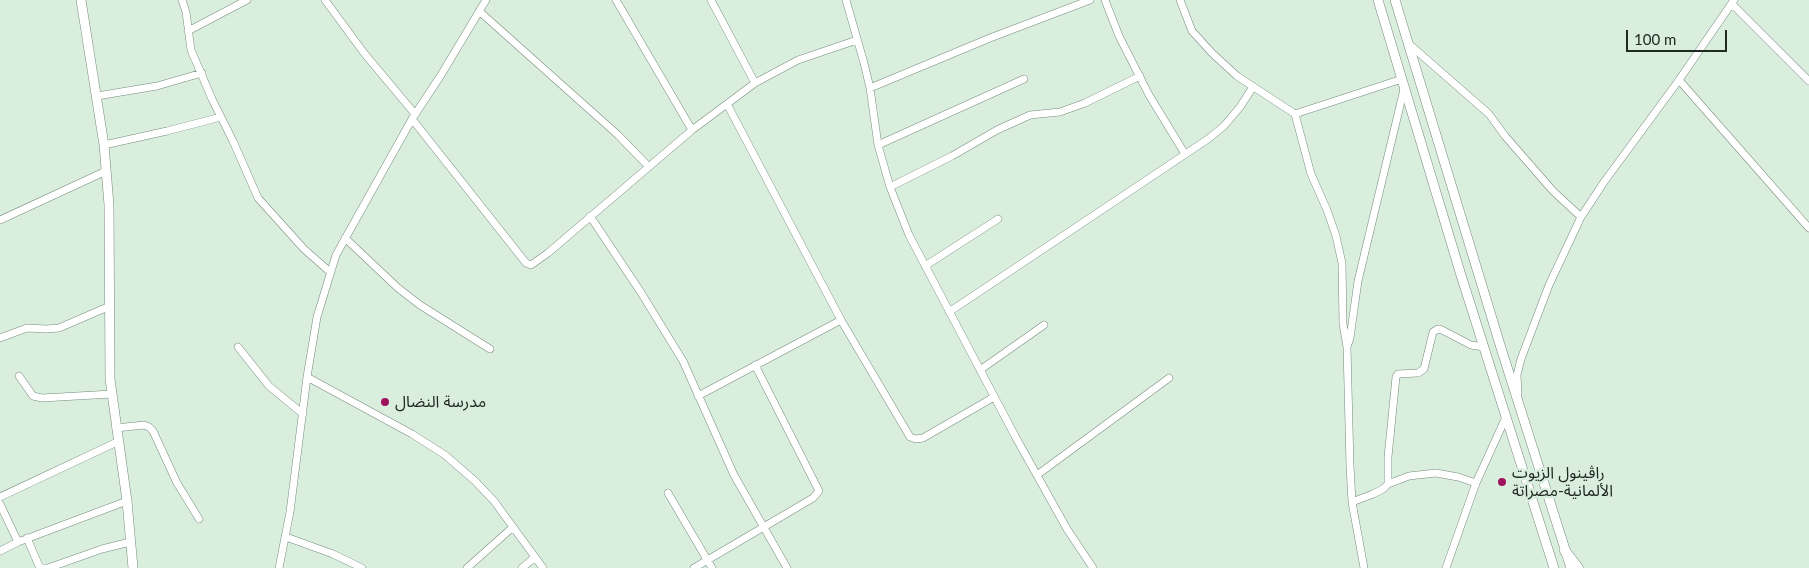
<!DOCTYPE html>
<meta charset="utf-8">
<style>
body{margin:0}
#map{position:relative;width:1809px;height:568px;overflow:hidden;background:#daeede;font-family:Lato,sans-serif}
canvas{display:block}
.scale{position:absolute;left:1626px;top:30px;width:101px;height:22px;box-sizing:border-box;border:2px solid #212923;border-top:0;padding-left:6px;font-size:15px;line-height:18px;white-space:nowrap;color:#212923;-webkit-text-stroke:4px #daeede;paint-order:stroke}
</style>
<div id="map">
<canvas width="1809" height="568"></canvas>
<div class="scale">100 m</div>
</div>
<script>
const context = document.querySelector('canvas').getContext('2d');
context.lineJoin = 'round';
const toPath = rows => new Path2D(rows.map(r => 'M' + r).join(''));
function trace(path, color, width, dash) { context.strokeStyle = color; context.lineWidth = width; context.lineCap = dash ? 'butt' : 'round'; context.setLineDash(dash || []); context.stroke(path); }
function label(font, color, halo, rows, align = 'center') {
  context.font = font + ' Lato,"Noto Sans Arabic",sans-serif'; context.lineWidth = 5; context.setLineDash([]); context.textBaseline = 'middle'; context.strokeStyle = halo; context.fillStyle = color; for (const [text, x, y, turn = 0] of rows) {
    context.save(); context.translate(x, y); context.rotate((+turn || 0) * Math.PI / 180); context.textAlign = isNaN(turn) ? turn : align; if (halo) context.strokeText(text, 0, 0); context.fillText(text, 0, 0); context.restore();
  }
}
const minor = toPath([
 [182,0,186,12,191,50,212,99,233,141,258,198,304,249,330,272],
 [325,0,364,53,415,114],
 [616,0,692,130],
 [711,0,755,83],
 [846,0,864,63,870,88,878,145,890,187,909,235,1015,436,1067,529,1093,568],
 [1105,0,1119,36,1149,95,1185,154],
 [1180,0,1192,31,1212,53,1237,76,1295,114,1402,79],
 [1732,4,1809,81],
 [479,11,618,135,648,166],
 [188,31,247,0],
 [1409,44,1489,114,1505,136,1553,191,1581,217],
 [1679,80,1809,228],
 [870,88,990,38,1090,0],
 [97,96,157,86,202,73],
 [727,104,841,320,910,437,916,439,923,438,994,397],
 [1295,114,1311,174,1327,210,1336,236,1342,263,1343,324,1347,347,1350,466,1352,502,1364,568],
 [412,119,526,263,531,265,548,253,692,130,755,83,798,60,857,40],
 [104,145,167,131,221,117],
 [878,145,1024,79],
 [890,187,952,156,997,130,1030,115,1060,112,1085,103,1140,76],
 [590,216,640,291,683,361,734,475,787,568],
 [0,220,106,171],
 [345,238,398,288,420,305,490,349],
 [925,266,998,219],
 [949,312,1208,139,1224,126,1240,107,1253,87],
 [0,338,27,328,46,329,59,328,110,306],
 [238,347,269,386,303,414],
 [1347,347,1350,338,1358,281,1404,89],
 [980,370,1044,325],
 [19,376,33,396,42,398,112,394],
 [307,377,412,434,445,455,475,481,494,501,543,568],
 [1518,393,1517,375,1521,359,1549,285,1581,217,1604,182,1679,80,1734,0],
 [698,396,841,320],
 [116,428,144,425,149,427,153,431,177,483,199,519],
 [1037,475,1169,378],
 [1388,484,1409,476,1436,473,1458,477,1476,483],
 [668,493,712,568],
 [0,497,117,442],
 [1352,502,1373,494,1383,489,1388,484,1388,457,1396,377,1398,374,1418,373,1424,369,1433,332,1438,329,1442,330,1471,345,1484,347],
 [0,504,18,542,127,501],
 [286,537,333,554,362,568],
 [27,538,39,566,42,568,48,568,102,549,130,542],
 [0,551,18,542],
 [279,568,290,512,307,377,317,317,336,255,412,119,441,75,486,0],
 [467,568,513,527],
 [522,568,535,557],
 [694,568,813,498,819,491,755,365],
 [1446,568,1476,483,1506,417]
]);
const major = toPath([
 [81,0,104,145,109,205,110,379,127,501,133,568],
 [1378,0,1460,272,1554,568],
 [1395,0,1501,348,1571,568]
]);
const highway = toPath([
 [1565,551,1578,568]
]);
const markers = [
 [385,402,5,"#9e125e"],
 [1502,482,5,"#9e125e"]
];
const poiNames = [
 ["مدرسة النضال",395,402],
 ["راڤينول الزيوت",1512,473],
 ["الألمانية-مصراتة",1512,491]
];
trace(minor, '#788a7c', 8);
trace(major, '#788a7c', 10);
trace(highway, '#788a7c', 11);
trace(minor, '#fff', 7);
trace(major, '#fff', 9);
trace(highway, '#fff', 10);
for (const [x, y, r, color] of markers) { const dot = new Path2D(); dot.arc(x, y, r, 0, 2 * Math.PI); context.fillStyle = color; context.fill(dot); trace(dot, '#daeede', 2); }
label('16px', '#212923', '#daeede', poiNames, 'left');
</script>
